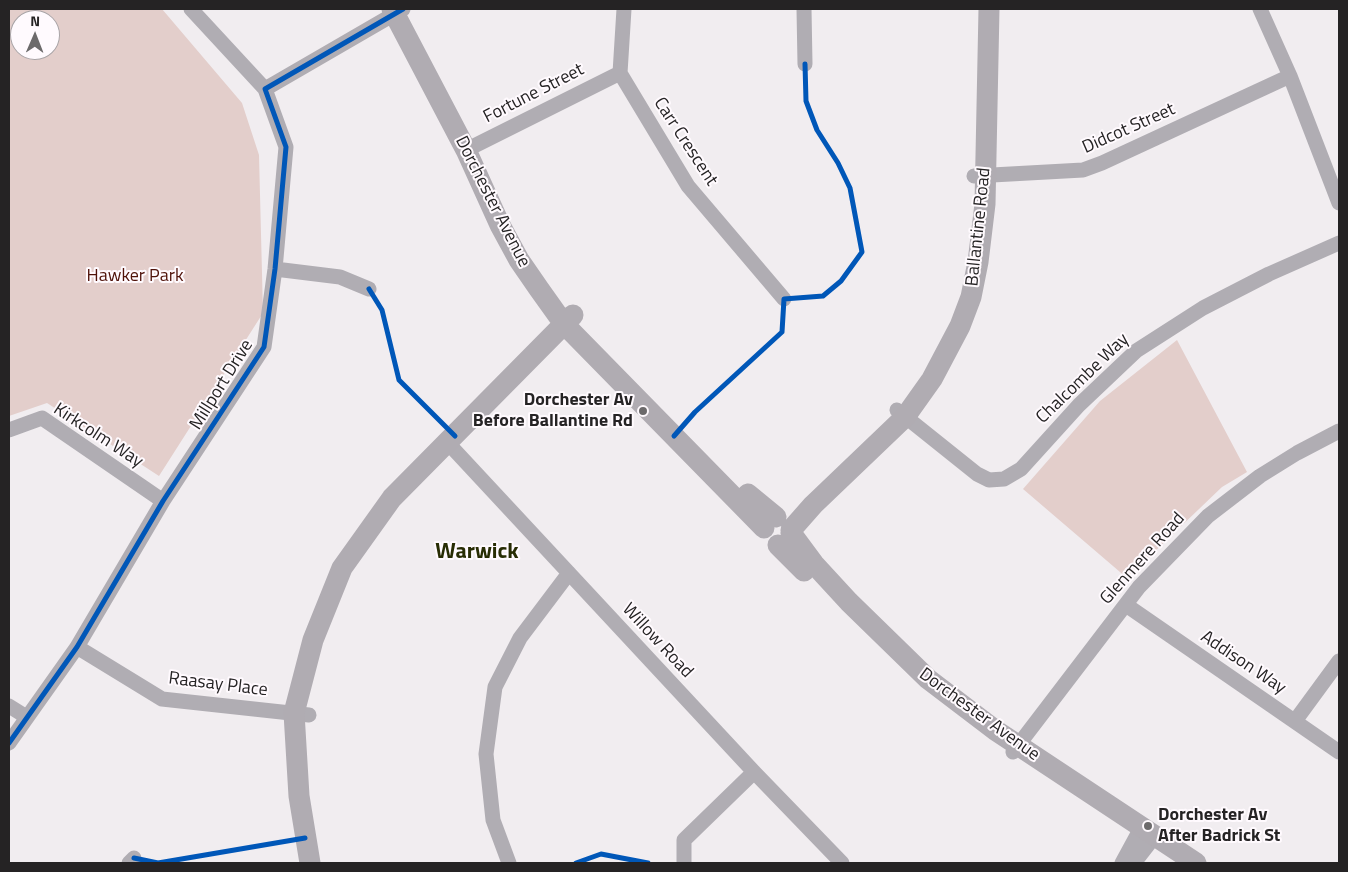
<!DOCTYPE html>
<style>
body{margin:0}
#map{position:relative;width:1348px;height:872px;overflow:hidden;background:#f1edf0;font-family:"Titillium Web",sans-serif}
canvas{display:block}
.frame{position:absolute;inset:0;border:10px solid #252324;pointer-events:none}
.north{position:absolute;left:10px;top:10px;width:50px;height:50px;box-sizing:border-box;background:#fffafe;border:1px solid #a8a4a7;border-radius:50%;rotate:1deg;font-size:14px;font-weight:700;line-height:20px;text-align:center;color:#252324}
.north::after{content:'';display:block;margin:auto;width:18px;height:22px;background:#6c6a6b;clip-path:polygon(50% 0,100% 100%,50% 72%,0 100%)}
</style>
<div id="map">
<canvas width="1348" height="872"></canvas>
<div class="frame"></div>
<div class="north">N</div>
</div>
<script>
const context = document.querySelector('canvas').getContext('2d');
context.lineJoin = 'round';
function paint(path, color) { context.fillStyle = color; context.fill(path, 'evenodd'); }
const toPath = rows => new Path2D(rows.map(r => 'M' + r).join(''));
function trace(path, color, width, dash) { context.strokeStyle = color; context.lineWidth = width; context.lineCap = dash ? 'butt' : 'round'; context.setLineDash(dash || []); context.stroke(path); }
function label(font, color, halo, rows, align = 'center') {
  context.font = font + ' "Titillium Web",sans-serif'; context.lineWidth = 4; context.setLineDash([]); context.textBaseline = 'middle'; context.strokeStyle = halo; context.fillStyle = color; for (const [text, x, y, turn = 0] of rows) {
    context.save(); context.translate(x, y); context.rotate((+turn || 0) * Math.PI / 180); context.textAlign = isNaN(turn) ? turn : align; if (halo) context.strokeText(text, 0, 0); context.fillText(text, 0, 0); context.restore();
  }
}
const green = toPath([
 [9,9,162,9,242,103,259,155,263,313,159,476,47,403,9,416],
 [20,20,50,20,50,50,20,50],
 [1177,340,1247,472,1222,487,1127,578,1023,489,1100,401]
]);
const street = toPath([
 [191,9,265,89],
 [624,9,620,73,688,186,784,299],
 [804,9,805,64],
 [1260,9,1290,76,1339,203],
 [466,150,620,73],
 [974,176,1083,170,1102,163,1290,76],
 [275,269,340,277,369,289],
 [897,410,977,474,989,480,1004,479,1021,469,1079,405,1136,351,1203,308,1269,274,1339,243],
 [9,430,42,418,163,501],
 [447,442,754,772,842,863],
 [1126,605,1339,752],
 [77,647,162,699,309,715],
 [9,706,25,716],
 [1295,721,1339,661],
 [9,743,77,647,163,501,264,347,275,269,286,147,265,89,403,9],
 [1013,752,1139,587,1208,516,1260,476,1297,453,1339,431],
 [129,863,134,858],
 [509,863,493,820,486,754,495,687,520,638,569,573],
 [684,863,684,840,754,772],
 [1122,863,1141,828],
 [1134,863,1155,836]
]);
const secondary = toPath([
 [392,9,466,150,500,225,519,260,539,289,564,324,764,528],
 [748,494,776,517],
 [791,530,813,505,905,417,932,379,960,326,971,297,978,262,985,204,989,9],
 [791,533,814,564,849,602,928,679,995,730,1196,863],
 [778,545,804,571],
 [310,863,299,796,294,713,313,640,342,568,392,498,573,315]
]);
const cycleway = toPath([
 [369,289,382,310,399,380,455,436],
 [674,436,695,412,782,332,784,299,823,296,841,281,862,252,850,188,838,163,817,130,806,101,805,64],
 [9,743,77,647,163,501,264,347,275,269,286,147,265,89,403,9],
 [134,858,158,863,305,838],
 [576,863,601,854,648,863]
]);
const markers = [
 [643,411,5,"#6c6a6b"],
 [1148,826,5,"#6c6a6b"]
];
const streetNames = [
 ["Fortune Street",534,94,-27],
 ["Didcot Street",1129,129,-24],
 ["Carr Crescent",685,142,57],
 ["Dorchester Avenue",492,202,63],
 ["Ballantine Road",979,227,-84],
 ["Chalcombe Way",1083,379,-44],
 ["Millport Drive",222,385,-58],
 ["Kirkcolm Way",98,436,33],
 ["Glenmere Road",1143,559,-48],
 ["Willow Road",657,641,47],
 ["Addison Way",1243,663,34],
 ["Raasay Place",218,685,7],
 ["Dorchester Avenue",979,715,36]
];
const parkNames = [
 ["Hawker Park",135,277]
];
const poiNames = [
 ["Dorchester Av",633,401],
 ["Before Ballantine Rd",633,422],
 ["Dorchester Av",1158,816,"left"],
 ["After Badrick St",1158,837,"left"]
];
const districtNames = [
 ["Warwick",477,553]
];
paint(green, '#e3cecb');
trace(street, '#b0adb3', 15);
trace(secondary, '#b0acb2', 21);
trace(cycleway, '#0057b8', 5);
for (const [x, y, r, color] of markers) { const dot = new Path2D(); dot.arc(x, y, r, 0, 2 * Math.PI); context.fillStyle = color; context.fill(dot); trace(dot, '#fffafe', 2); }
label('18px', '#252324', '#fffafe', streetNames);
label('18px', '#4f1209', '#fffafe', parkNames);
label('bold 18px', '#252324', '#fffafe', poiNames, 'right');
label('bold 22px', '#282d04', '#fffafe', districtNames);
</script>
